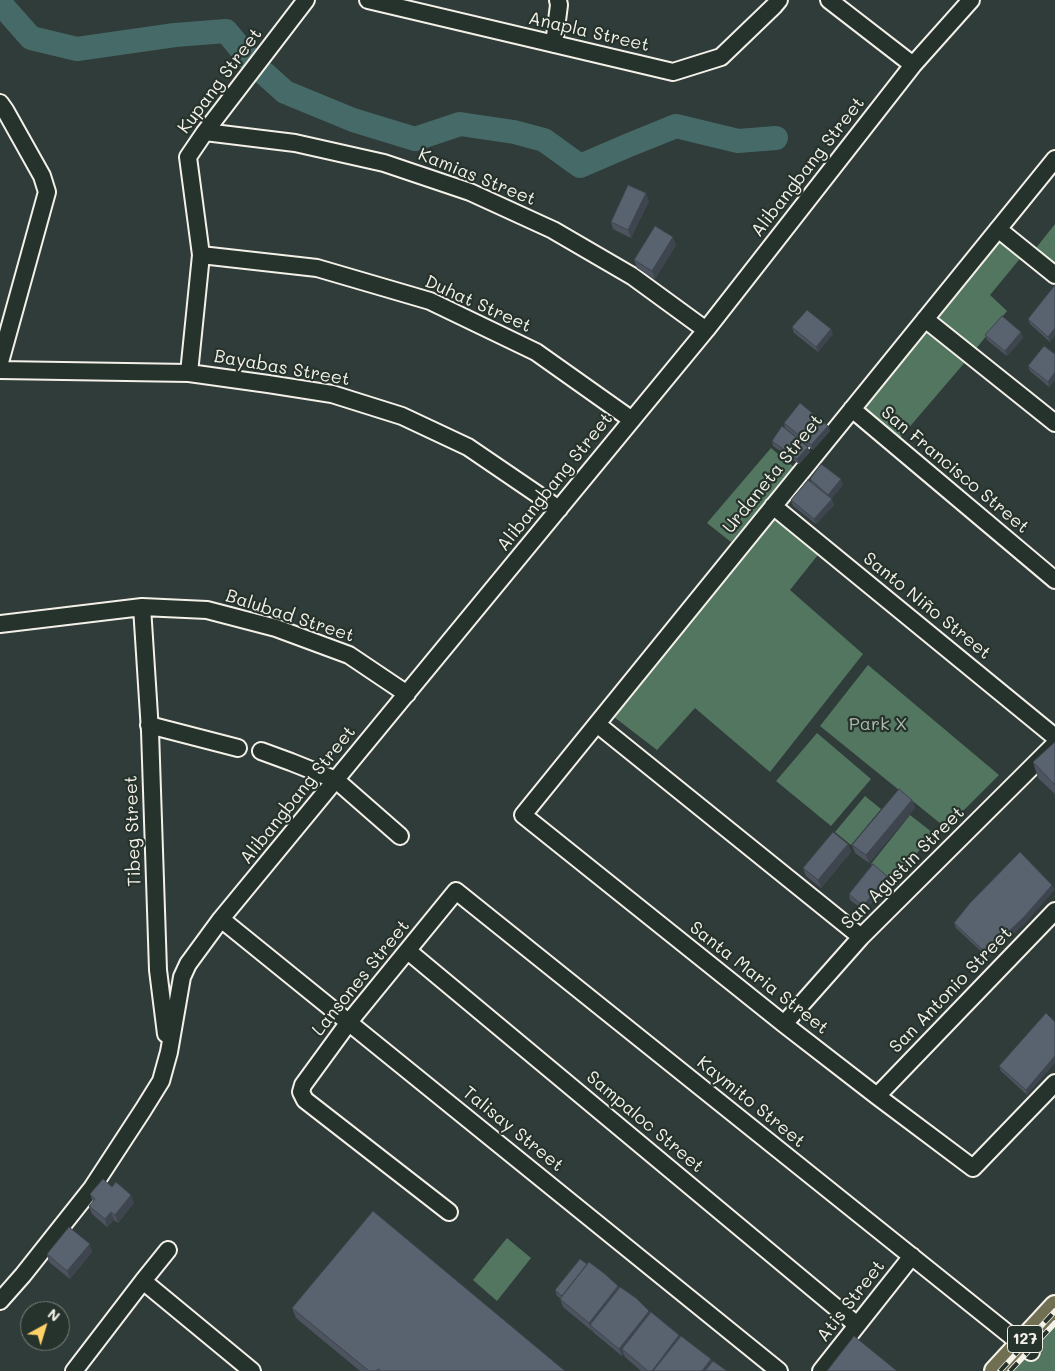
<!DOCTYPE html>
<meta charset="utf-8">
<style>
body{margin:0}
#map{position:relative;width:1055px;height:1371px;overflow:hidden;background:#303c3a;font-family:Mali,sans-serif}
canvas{display:block}
.north{position:absolute;left:20px;top:1301px;width:50px;height:50px;box-sizing:border-box;background:#26332d;border:1px solid #787f78;border-radius:50%;rotate:39deg;font-size:14px;font-weight:700;line-height:20px;text-align:center;color:#f4f1e8}
.north::after{content:'';display:block;margin:auto;width:18px;height:22px;background:#ffd166;clip-path:polygon(50% 0,100% 100%,50% 72%,0 100%)}
</style>
<div id="map">
<canvas width="1055" height="1371"></canvas>
<div class="north">N</div>
</div>
<script>
const context = document.querySelector('canvas').getContext('2d');
context.lineJoin = 'round';
function paint(path, color) { context.fillStyle = color; context.fill(path, 'evenodd'); }
const toPath = rows => new Path2D(rows.map(r => 'M' + r).join(''));
function trace(path, color, width, dash) { context.strokeStyle = color; context.lineWidth = width; context.lineCap = dash ? 'butt' : 'round'; context.setLineDash(dash || []); context.stroke(path); }
function label(font, color, halo, rows, align = 'center') {
  context.font = font + ' Mali,sans-serif'; context.lineWidth = 4.5; context.setLineDash([]); context.textBaseline = 'middle'; context.strokeStyle = halo; context.fillStyle = color; for (const [text, x, y, turn = 0] of rows) {
    context.save(); context.translate(x, y); context.rotate((+turn || 0) * Math.PI / 180); context.textAlign = isNaN(turn) ? turn : align; if (halo) context.strokeText(text, 0, 0); context.fillText(text, 0, 0); context.restore();
  }
}
const green = toPath([
 [1055,224,1055,264,1036,248],
 [999,235,1023,255,990,295,1007,311,974,351,937,321],
 [925,329,966,361,900,438,859,409],
 [771,448,795,468,731,542,707,523],
 [775,512,821,551,790,590,863,654,770,772,695,708,657,750,614,717],
 [868,665,999,775,946,828,820,726],
 [817,733,871,779,831,826,776,781],
 [865,796,881,809,851,845,835,832],
 [910,815,933,833,894,882,871,864],
 [507,1238,531,1258,497,1301,473,1280],
 [1055,1317,1055,1371,1005,1371]
]);
const river = toPath([
 [0,3,31,38,77,49,175,35,226,31,250,60],
 [265,74,285,92,353,120,415,139,460,124,514,132,544,140,580,166,629,145,676,126,738,141,776,138]
]);
const minor = toPath([
 [368,0,673,72,721,57,774,6,779,0],
 [829,0,913,65],
 [554,44,559,5,558,0],
 [0,103,5,110,42,176,47,192,0,362],
 [205,132,295,143,384,163,470,192,553,230,632,276,706,330],
 [1055,159,523,815,784,1024,877,1096,973,1168,1055,1083],
 [998,229,1055,275],
 [201,255,317,268,430,301,536,352,632,420],
 [925,319,1055,423],
 [0,370,189,373,268,384,332,394,402,416,468,447,559,509],
 [189,373,201,255,188,157,205,132,306,0],
 [852,409,1055,580],
 [773,506,1055,737],
 [142,607,150,731,158,970,166,1034],
 [0,624,142,607,207,610,276,628,349,655,407,694],
 [597,724,861,937],
 [149,725,238,748],
 [261,751,291,762,336,780,400,836],
 [221,919,779,1371],
 [408,951,857,1325],
 [784,1024,861,937,1055,744],
 [877,1096,1055,911],
 [449,1212,305,1100,301,1092,303,1085,349,1022,456,891,1031,1352],
 [143,1281,252,1371],
 [0,1301,23,1275,92,1188,143,1110,161,1081,169,1052,182,977,188,964,221,919,706,330,913,65,971,0],
 [74,1371,143,1281,168,1250],
 [821,1371,912,1256]
]);
const major = toPath([
 [995,1371,1055,1306]
]);
const rail = toPath([
 [1000,1371,1055,1311],
 [1010,1371,1055,1323]
]);
const wall = toPath([
 [649,201,631,238,613,229,611,222],
 [676,245,655,279,637,268,634,260],
 [1055,285,1055,335,1050,342,1030,324,1028,319],
 [792,327,833,334,818,352,794,333],
 [1021,332,1023,338,1007,356,987,340,985,335],
 [1055,354,1055,380,1049,387,1030,371,1028,366],
 [784,423,828,426,830,431,813,450,785,428],
 [772,441,810,452,799,464,773,446],
 [810,479,843,485,831,499,834,505,816,524,793,506,791,500,812,484],
 [1055,742,1055,794,1038,778,1033,762],
 [912,800,915,808,869,863,855,853,852,845],
 [848,844,851,852,821,888,806,876,803,868],
 [889,881,865,911,850,900,849,894],
 [1052,885,1054,890,1026,922,988,958,956,928,954,923],
 [1055,1022,1027,1095,1001,1071,999,1066],
 [112,1187,134,1203,118,1223,114,1220,107,1227,92,1214,89,1206,93,1202,90,1194],
 [92,1252,70,1279,49,1262,47,1254],
 [587,1264,618,1286,619,1288,679,1335,680,1337,712,1362,727,1371,641,1371,625,1357,624,1354,622,1356,593,1332,592,1330,592,1331,563,1307,560,1299,560,1298,557,1296,555,1290],
 [292,1308,565,1371,360,1371,296,1318]
]);
const shadedWall = toPath([
 [646,193,649,201,631,238,628,230],
 [673,237,676,245,655,279,652,271],
 [1055,328,1055,335,1050,342,1048,337],
 [831,329,833,334,818,352,816,347],
 [1021,332,1023,338,1007,356,1005,351],
 [1055,372,1055,380,1049,387,1048,382],
 [828,426,830,431,813,450,811,445],
 [808,447,810,452,799,464,797,459],
 [841,479,843,485,830,500,828,495],
 [832,499,834,505,816,524,814,519],
 [912,800,915,808,869,863,866,855],
 [848,844,851,852,821,888,818,880],
 [887,876,889,881,865,911,863,906],
 [1052,885,1054,890,1026,922,988,958,986,953],
 [1055,1056,1055,1063,1027,1095,1026,1090],
 [131,1195,134,1203,118,1223,115,1215],
 [111,1212,114,1220,107,1227,105,1219],
 [90,1244,92,1252,70,1279,67,1271],
 [618,1286,621,1294,590,1325,592,1330,592,1331,589,1323],
 [649,1311,652,1319,622,1349,624,1354,622,1356,619,1349],
 [679,1335,682,1343,660,1371,652,1371],
 [711,1359,714,1367,711,1371,702,1371]
]);
const building = toPath([
 [628,185,646,193,628,230,611,222,628,185],
 [655,226,673,237,652,271,634,260,655,226],
 [1055,285,1055,328,1048,337,1028,319,1055,285],
 [807,310,831,329,816,347,792,327,807,310],
 [1002,316,1021,332,1005,351,985,335,1002,316],
 [1044,346,1055,354,1055,372,1048,382,1028,366,1044,346],
 [800,403,828,426,811,445,784,423,800,403],
 [782,426,808,447,797,459,772,441,782,426],
 [821,464,841,479,828,495,810,479,821,464],
 [808,480,832,499,814,519,791,500,808,480],
 [1055,742,1055,785,1033,762,1055,742],
 [899,789,912,800,866,855,852,845,899,789],
 [833,832,848,844,818,880,803,868,833,832],
 [1020,852,1052,885,1024,917,986,953,954,923,970,903,1020,852],
 [873,864,887,876,863,906,849,894,873,864],
 [1046,1013,1055,1022,1055,1056,1026,1090,999,1066,1046,1013],
 [103,1179,112,1187,116,1182,131,1195,115,1215,111,1212,105,1219,89,1206,95,1199,90,1194,103,1179],
 [373,1211,565,1371,381,1371,378,1369,376,1371,369,1371,292,1308,373,1211],
 [69,1227,90,1244,67,1271,47,1254,69,1227],
 [580,1259,587,1264,562,1296,555,1290,580,1259],
 [589,1262,605,1274,618,1286,589,1323,560,1299,589,1262],
 [620,1287,636,1298,649,1311,619,1349,590,1325,620,1287],
 [651,1312,679,1335,652,1371,648,1371,622,1349,651,1312],
 [681,1336,711,1359,702,1371,653,1371,681,1336],
 [854,1336,897,1371,827,1371,854,1336],
 [713,1361,727,1371,705,1371,713,1361]
]);
const shields = [
 [1025,1339,35]
];
const shieldNames = [
 ["127",1025,1339]
];
const streetNames = [
 ["Anapla Street",589,32,13],
 ["Kupang Street",220,81,-53],
 ["Alibangbang Street",808,167,-52],
 ["Kamias Street",477,177,22],
 ["Duhat Street",478,304,24],
 ["Bayabas Street",282,368,10],
 ["San Francisco Street",955,470,40],
 ["Urdaneta Street",773,474,-51],
 ["Alibangbang Street",555,482,-51],
 ["Santo Niño Street",927,606,39],
 ["Balubad Street",290,616,18],
 ["Alibangbang Street",298,795,-51],
 ["Tibeg Street",133,831,-92],
 ["San Agustin Street",903,868,-45],
 ["Lansones Street",361,978,-51],
 ["Santa Maria Street",759,978,38],
 ["San Antonio Street",951,990,-46],
 ["Kaymito Street",751,1102,39],
 ["Sampaloc Street",645,1122,40],
 ["Talisay Street",513,1129,39],
 ["Atis Street",851,1301,-52]
];
const parkNames = [
 ["Park X",878,724]
];
paint(green, '#537660');
trace(river, '#466a68', 24);
trace(minor, '#f4f1e8', 20);
trace(major, '#f4f1e8', 24);
trace(minor, '#26332d', 16);
trace(major, '#716f52', 20);
trace(rail, '#f4f1e8', 5.5);
trace(rail, '#26332d', 4, [11]);
paint(wall, '#4d545f');
paint(shadedWall, '#3e454e');
paint(building, '#59626f');
trace(building, '#3e454e', 1);
for (const [x, y, w] of shields) { const box = new Path2D(); box.roundRect(x - w / 2, y - 13.5, w, 27, 4); context.fillStyle = '#26332d'; context.fill(box); trace(box, '#f4f1e8', 1); }
label('bold 16px', '#f4f1e8', null, shieldNames);
label('18px', '#f4f1e8', '#26332d', streetNames);
label('18px', '#acbaab', '#26332d', parkNames);
</script>
